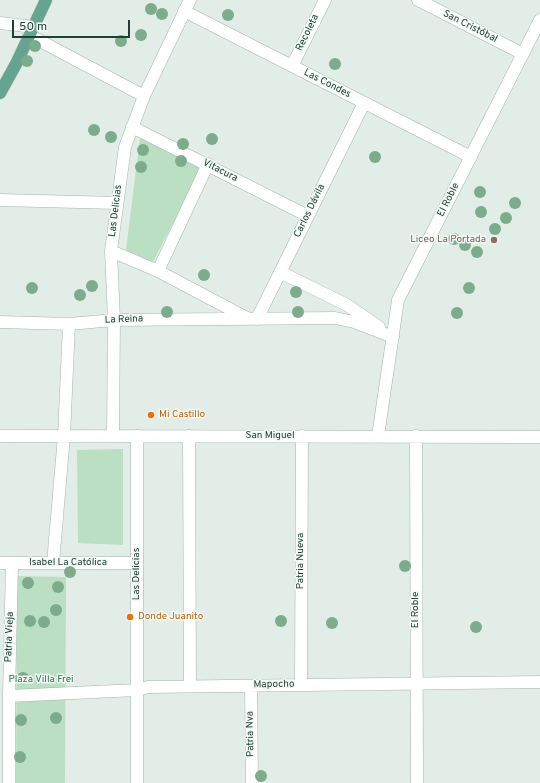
<!DOCTYPE html>
<meta charset="utf-8">
<style>
body{margin:0}
#map{position:relative;width:540px;height:783px;overflow:hidden;background:#e2ede7;font-family:Overpass,sans-serif}
canvas{display:block}
.scale{position:absolute;left:12px;top:20px;width:118px;height:18px;box-sizing:border-box;border:2px solid #213f35;border-top:0;padding-left:5px;font-size:12px;line-height:14px;white-space:nowrap;color:#213f35;-webkit-text-stroke:3px #f3f9f6;paint-order:stroke}
</style>
<div id="map">
<canvas width="540" height="783"></canvas>
<div class="scale">50 m</div>
</div>
<script>
const context = document.querySelector('canvas').getContext('2d');
context.lineJoin = 'round';
function paint(path, color) { context.fillStyle = color; context.fill(path, 'evenodd'); }
const toPath = rows => new Path2D(rows.map(r => 'M' + r).join(''));
function trace(path, color, width, dash) { context.strokeStyle = color; context.lineWidth = width; context.lineCap = dash ? 'butt' : 'round'; context.setLineDash(dash || []); context.stroke(path); }
function label(font, color, halo, rows, align = 'center') {
  context.font = font + ' Overpass,sans-serif'; context.lineWidth = 3; context.setLineDash([]); context.textBaseline = 'middle'; context.strokeStyle = halo; context.fillStyle = color; for (const [text, x, y, turn = 0] of rows) {
    context.save(); context.translate(x, y); context.rotate((+turn || 0) * Math.PI / 180); context.textAlign = isNaN(turn) ? turn : align; if (halo) context.strokeText(text, 0, 0); context.fillText(text, 0, 0); context.restore();
  }
}
const green = toPath([
 [140,138,201,168,153,262,126,250],
 [123,449,123,545,78,543,77,450],
 [17,576,66,577,65,783,16,783]
]);
const minor = toPath([
 [418,0,523,54],
 [184,11,471,157],
 [0,23,34,27],
 [29,35,144,96],
 [292,66,325,0],
 [132,127,308,216],
 [0,200,117,203],
 [111,251,158,271,247,318],
 [158,271,208,164],
 [280,272,347,305,379,327],
 [257,319,364,103],
 [0,322,69,324,114,320,335,318,354,322,393,337],
 [0,436,540,437],
 [113,436,114,320,111,251,125,147,144,96,190,0],
 [189,436,190,686],
 [378,436,398,300,540,20],
 [416,436,417,783],
 [0,563,137,563],
 [53,563,64,436,69,324],
 [301,685,302,436],
 [251,686,252,783],
 [9,696,137,690,148,687,540,682],
 [9,783,9,696,12,563],
 [137,783,137,436]
]);
const major = toPath([
 [0,93,16,64,46,0]
]);
const trees = [
 [151,9],
 [162,14],
 [228,15],
 [141,35],
 [121,41],
 [35,46],
 [27,61],
 [335,64],
 [94,130],
 [111,137],
 [212,139],
 [183,144],
 [143,150],
 [375,157],
 [181,161],
 [141,167],
 [480,192],
 [515,203],
 [481,212],
 [506,218],
 [495,229],
 [454,239],
 [465,245],
 [477,252],
 [204,275],
 [92,286],
 [32,288],
 [469,288],
 [296,292],
 [80,295],
 [167,312],
 [298,312],
 [457,313],
 [405,566],
 [70,572],
 [28,583],
 [58,587],
 [56,610],
 [30,621],
 [281,621],
 [44,622],
 [332,623],
 [476,627],
 [23,678],
 [56,718],
 [21,720],
 [20,757],
 [261,776]
];
const markers = [
 [494,240,4,"#8d6e63"],
 [151,415,4,"#e8710a"],
 [130,617,4,"#e8710a"]
];
const streetNames = [
 ["San Cristóbal",470,27,27],
 ["Recoleta",308,33,-64],
 ["Las Condes",327,84,27],
 ["Vitacura",220,171,27],
 ["El Roble",449,200,-63],
 ["Las Delicias",116,211,-83],
 ["Carlos Dávila",310,211,-64],
 ["La Reina",124,320,-2],
 ["San Miguel",270,436],
 ["Patria Nueva",301,561,-90],
 ["Isabel La Católica",68,563],
 ["Las Delicias",137,574,-90],
 ["El Roble",416,610,-90],
 ["Patria Vieja",10,637,-88],
 ["Mapocho",274,685,-1],
 ["Patria Nva",251,734,-91]
];
const educationNames = [
 ["Liceo La Portada",486,240]
];
const foodNames = [
 ["Mi Castillo",159,415],
 ["Donde Juanito",138,617]
];
const parkNames = [
 ["Plaza Villa Frei",41,680]
];
paint(green, '#badfc2');
trace(minor, '#a4b5ae', 13);
trace(major, '#c1c9c6', 13);
trace(minor, '#fff', 12);
trace(major, '#65a490', 12);
context.fillStyle = '#7dac8d';
for (const [x, y] of trees) { context.beginPath(); context.arc(x, y, 6, 0, 2 * Math.PI); context.fill(); }
for (const [x, y, r, color] of markers) { const dot = new Path2D(); dot.arc(x, y, r, 0, 2 * Math.PI); context.fillStyle = color; context.fill(dot); trace(dot, '#f3f9f6', 1.5); }
label('10px', '#213f35', '#f3f9f6', streetNames);
label('10px', '#785e54', '#f3f9f6', educationNames, 'right');
label('10px', '#c56008', '#f3f9f6', foodNames, 'left');
label('10px', '#2a7744', '#f3f9f6', parkNames);
</script>
